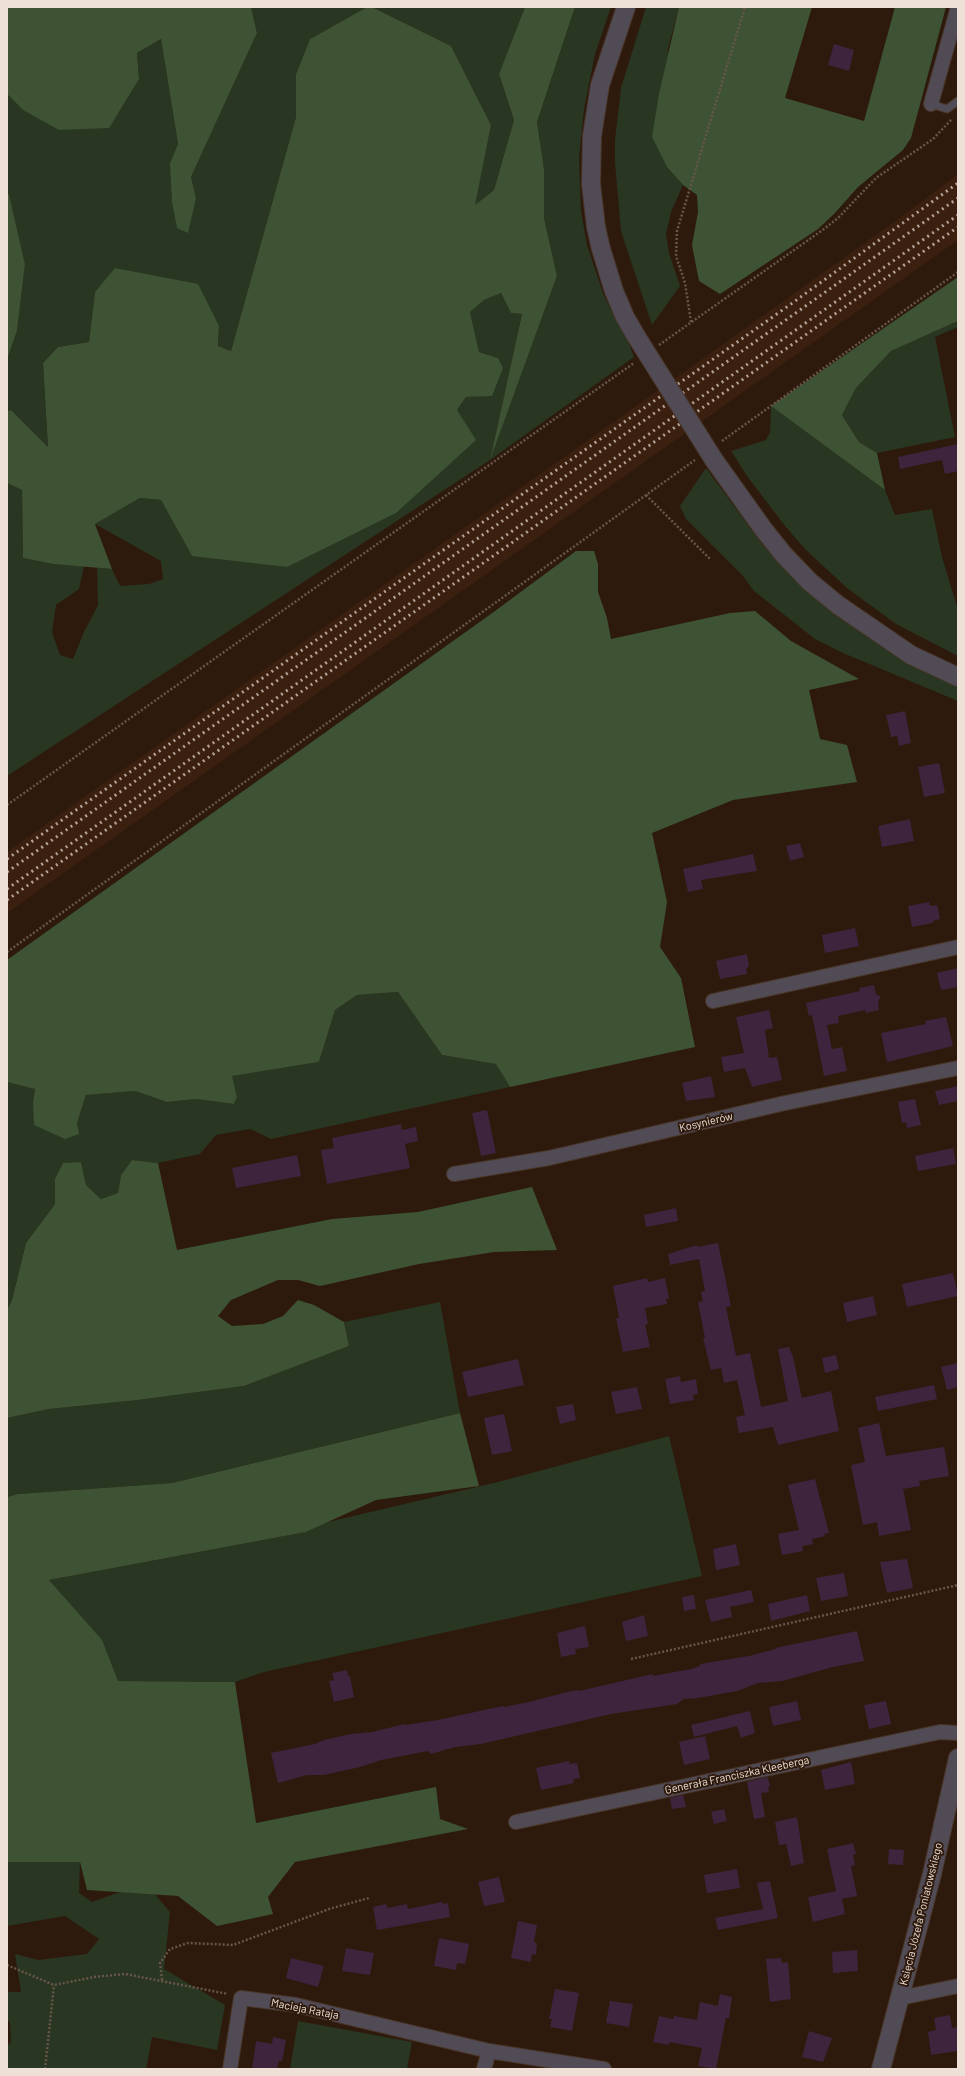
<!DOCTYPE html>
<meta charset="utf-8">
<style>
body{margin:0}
#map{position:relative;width:965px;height:2076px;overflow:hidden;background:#2e1a0d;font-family:Barlow,sans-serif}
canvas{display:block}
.frame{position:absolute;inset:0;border:8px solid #efe0d7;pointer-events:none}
</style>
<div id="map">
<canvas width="965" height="2076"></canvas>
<div class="frame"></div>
</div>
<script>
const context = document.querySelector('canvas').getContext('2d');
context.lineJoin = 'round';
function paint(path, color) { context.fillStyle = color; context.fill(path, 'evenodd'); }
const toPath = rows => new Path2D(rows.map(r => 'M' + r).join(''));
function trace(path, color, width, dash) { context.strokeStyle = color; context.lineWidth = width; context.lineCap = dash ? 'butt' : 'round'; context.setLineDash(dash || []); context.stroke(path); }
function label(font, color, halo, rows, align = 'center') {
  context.font = font + ' Barlow,sans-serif'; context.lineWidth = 4; context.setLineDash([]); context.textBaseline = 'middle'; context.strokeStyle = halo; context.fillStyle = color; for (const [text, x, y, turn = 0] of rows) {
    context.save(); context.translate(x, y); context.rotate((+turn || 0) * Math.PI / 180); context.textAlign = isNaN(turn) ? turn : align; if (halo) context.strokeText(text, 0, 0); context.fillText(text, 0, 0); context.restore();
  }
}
const built = toPath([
 [958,174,958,240,7,913,7,852,687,370,890,225]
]);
const green = toPath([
 [251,7,367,7,310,39,296,74,296,117,231,351,218,346,219,326,95,292,89,342,58,347,43,363,48,447,11,410,7,411,7,360,17,331,25,264,9,194,7,193,7,94,23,110,139,79,137,53,161,39,178,144,170,163,196,198,191,177,257,33],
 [372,7,525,7,499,74,514,120,494,190,474,206,491,125,451,46],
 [575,7,611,7,595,54,584,109,579,158,581,211,587,245,604,296,628,341,634,357,490,460,7,776,7,483,22,490,23,558,53,564,84,566,79,589,56,605,52,632,60,655,73,659,84,632,98,605,97,568,112,569,120,586,149,584,163,579,161,561,95,524,140,498,161,500,192,556,457,410,466,397,492,395,498,358,479,352,470,312,484,300,501,293,511,313,522,314,491,456,557,276,544,218,544,169,537,122],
 [646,7,679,7,668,49,667,167,683,185,671,212,666,234,669,253,680,286,652,325,621,231,615,163,615,140,621,88],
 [958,321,958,327,935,337,955,437,877,453,859,442,842,415,856,388,891,351],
 [771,406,885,490,895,515,932,509,942,557,958,610,958,656,896,624,847,588,805,549,785,526,747,476,731,451,766,440,770,432],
 [706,468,760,541,784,569,808,592,834,614,896,656,958,687,958,701,843,653,815,639,754,591,743,576,686,519,680,506],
 [398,992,442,1055,497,1064,510,1087,271,1139,250,1129,216,1135,200,1154,158,1163,132,1160,121,1175,118,1193,101,1199,86,1185,81,1162,55,1179,55,1204,26,1243,12,1300,7,1310,7,1082,35,1089,33,1103,77,1123,86,1095,135,1091,167,1102,196,1099,234,1104,237,1097,231,1076,319,1062,335,1010,357,995],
 [440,1302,460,1413,172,1483,18,1494,7,1497,7,1418,49,1409,138,1400,244,1386,349,1346,344,1322],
 [669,1436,702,1576,264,1672,235,1682,118,1681,101,1640,49,1580,306,1532,328,1522,498,1482],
 [16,1860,80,1862,79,1893,92,1902,123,1891,154,1893,170,1912,164,1969,225,2005,217,2050,152,2037,146,2069,7,2069,7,2046,11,2042,10,2023,7,2019,7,1992,21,1992,15,1954,38,1960,87,1954,99,1939,65,1916,7,1926,7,1863],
 [298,2021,412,2042,407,2069,290,2069]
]);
const forest = toPath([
 [7,7,251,7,257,33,191,177,196,198,188,233,177,228,172,202,170,163,178,144,161,39,137,53,139,79,109,128,59,130,23,110,7,94],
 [367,7,372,7,451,46,491,125,475,205,494,190,514,120,499,74,525,7,575,7,537,122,544,169,544,218,557,276,490,460,522,314,511,313,501,293,484,300,470,312,479,352,498,358,503,368,492,396,466,397,457,410,476,440,396,513,287,567,192,556,161,500,140,498,95,524,112,569,53,564,23,558,22,490,7,483,7,411,11,410,48,447,43,363,58,347,89,342,95,292,115,268,198,284,219,326,218,346,231,351,296,117,296,74,310,39],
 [679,7,812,7,785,98,864,121,895,7,946,7,911,138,903,150,858,187,834,214,818,229,720,294,699,281,692,245,698,212,697,195,683,185,667,167,652,137,659,94],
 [7,193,9,194,25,264,17,331,7,360],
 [958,277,958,321,891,351,856,388,842,415,859,442,877,453,885,490,771,406],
 [576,551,594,551,598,564,598,592,607,618,611,639,730,613,755,611,791,641,859,679,809,690,820,739,847,745,857,782,733,800,652,833,667,902,660,947,681,978,695,1047,510,1087,496,1064,442,1055,398,992,357,995,335,1010,319,1062,232,1076,237,1097,234,1104,196,1099,167,1102,135,1091,86,1095,77,1123,79,1134,65,1139,34,1125,33,1103,35,1089,7,1082,7,960,495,611],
 [132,1160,158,1163,177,1250,332,1219,418,1212,532,1187,557,1250,494,1252,419,1264,320,1286,298,1280,278,1280,231,1300,218,1316,232,1326,263,1324,283,1316,298,1300,314,1305,344,1322,349,1346,244,1386,138,1400,49,1409,7,1418,7,1310,12,1300,26,1243,55,1204,55,1179,63,1163,81,1162,86,1185,101,1199,118,1193,121,1175],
 [460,1413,479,1486,376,1500,306,1532,49,1580,102,1640,118,1681,235,1682,256,1823,436,1787,440,1819,468,1829,295,1862,268,1897,273,1914,217,1926,178,1896,87,1890,80,1862,7,1862,7,1497,18,1494,172,1483]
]);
const building = toPath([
 [834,44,854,50,849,71,828,65],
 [958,444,958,471,945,474,942,460,900,469,898,457],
 [905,711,911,743,899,746,897,736,891,737,886,715],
 [939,763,945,793,924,797,918,767],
 [910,819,914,841,882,847,878,826],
 [800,843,804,857,790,861,786,846],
 [753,854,757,871,701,880,703,889,688,892,683,869],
 [929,902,930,906,937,905,940,919,933,921,933,923,912,927,908,906],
 [855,928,859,946,825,953,822,935],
 [747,954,749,967,746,968,747,974,720,979,716,961],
 [958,968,958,987,941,990,937,973],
 [874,985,876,994,881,997,878,1001,879,1010,866,1013,865,1010,838,1016,839,1023,827,1025,832,1049,842,1047,847,1071,824,1076,812,1015,809,1016,806,1003,860,991,859,988],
 [769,1010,773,1028,765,1030,769,1058,777,1057,782,1080,752,1087,745,1068,724,1072,721,1057,744,1053,736,1017],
 [946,1017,953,1046,887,1062,881,1033,926,1024,925,1021],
 [711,1076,715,1097,686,1101,682,1083],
 [958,1086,958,1101,939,1105,935,1091],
 [915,1099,921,1125,907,1128,906,1122,902,1123,898,1102],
 [487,1110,496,1153,481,1156,472,1113],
 [401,1124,402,1130,416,1127,418,1141,405,1144,410,1168,327,1184,321,1150,334,1148,332,1138],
 [953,1148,956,1164,918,1171,915,1156],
 [297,1155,301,1176,236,1188,232,1168],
 [676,1208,678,1221,646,1227,644,1215],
 [718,1243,731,1306,726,1307,736,1356,750,1353,761,1407,788,1401,778,1349,789,1347,791,1353,792,1353,802,1398,831,1391,839,1431,778,1445,773,1427,739,1433,736,1417,745,1415,737,1380,724,1383,721,1368,711,1370,703,1338,705,1338,698,1302,703,1301,701,1292,705,1291,699,1259,670,1265,668,1254,697,1245,697,1247],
 [953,1273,958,1296,907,1307,902,1284],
 [647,1278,648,1282,665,1278,669,1299,666,1299,667,1304,645,1308,648,1324,645,1325,650,1347,623,1352,616,1318,619,1318,613,1286],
 [873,1296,877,1315,847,1322,843,1303],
 [836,1355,839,1369,825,1373,822,1358],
 [518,1359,524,1385,468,1397,462,1372],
 [958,1363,958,1387,947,1390,941,1367],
 [680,1376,681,1382,696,1379,698,1394,693,1395,694,1400,670,1404,665,1379],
 [934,1385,937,1399,878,1411,875,1397],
 [637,1387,642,1409,616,1414,611,1392],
 [573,1404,576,1420,560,1424,556,1407],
 [504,1414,512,1451,492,1455,484,1418],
 [879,1423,886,1456,944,1447,949,1476,919,1481,920,1486,903,1489,911,1530,879,1536,877,1522,863,1525,851,1465,865,1462,858,1428],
 [815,1479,829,1533,824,1534,825,1536,812,1539,813,1544,802,1546,803,1551,782,1555,778,1534,799,1530,788,1485],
 [736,1544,740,1565,716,1570,713,1549],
 [907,1559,913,1588,887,1593,880,1562],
 [844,1573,848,1596,821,1601,816,1578],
 [751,1590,754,1602,730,1607,732,1617,711,1622,705,1600],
 [694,1595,696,1609,684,1611,682,1597],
 [807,1595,810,1611,771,1621,768,1604],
 [644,1615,648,1636,626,1641,622,1622],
 [585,1626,589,1647,575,1649,576,1654,561,1657,557,1633],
 [857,1631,864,1661,833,1667,782,1681,758,1683,737,1691,698,1698,685,1699,685,1698,677,1704,611,1714,481,1744,455,1747,431,1754,428,1751,381,1760,360,1767,324,1775,307,1775,278,1783,271,1753,315,1744,324,1740,351,1734,372,1732,405,1724,405,1725,438,1720,503,1706,504,1707,529,1702,567,1692,578,1690,579,1691,653,1674,653,1676,691,1669,700,1666,700,1664,749,1656,776,1649,775,1648],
 [347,1670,348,1676,350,1676,354,1697,334,1702,329,1681,334,1680,332,1673],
 [797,1701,801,1720,773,1726,769,1707],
 [886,1701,891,1724,869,1729,864,1705],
 [750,1711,755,1733,741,1738,737,1726,694,1737,691,1725],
 [705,1736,710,1759,684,1765,679,1742],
 [569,1761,569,1764,577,1763,580,1778,573,1779,574,1783,541,1790,536,1768],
 [851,1762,855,1784,825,1790,821,1770],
 [768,1777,770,1787,768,1787,769,1792,761,1793,765,1817,754,1819,747,1782],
 [683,1795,686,1807,672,1809,670,1798],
 [724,1809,727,1821,714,1824,711,1812],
 [797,1817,804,1863,791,1866,786,1844,779,1845,775,1822],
 [853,1843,856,1854,853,1855,855,1865,851,1866,857,1896,842,1899,845,1914,813,1922,808,1897,836,1891,827,1849],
 [889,1849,904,1850,903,1865,888,1864],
 [737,1869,740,1888,707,1893,704,1875],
 [499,1877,505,1902,484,1906,478,1882],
 [770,1881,778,1918,718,1930,715,1918,763,1909,757,1883],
 [442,1902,443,1904,448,1903,450,1917,377,1930,373,1907,386,1904,387,1908,407,1904,408,1909],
 [518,1921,537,1925,534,1942,537,1943,536,1955,532,1954,531,1962,511,1958],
 [439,1938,469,1944,465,1964,457,1963,456,1970,434,1966],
 [346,1948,374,1953,370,1975,342,1971],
 [857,1950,858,1971,833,1973,832,1952],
 [291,1958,324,1966,318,1987,286,1978],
 [781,1958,782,1963,788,1962,791,1999,770,2002,766,1959],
 [555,1989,579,1993,572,2031,550,2027,552,2019,549,2019],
 [720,1994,732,1997,729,2018,726,2018,716,2069,698,2066,702,2048,669,2042,669,2045,653,2042,659,2016,673,2019,674,2016,697,2020,700,2002,718,2006],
 [610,2001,633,2004,629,2027,606,2023],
 [950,2015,952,2028,958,2027,958,2051,931,2055,928,2032,936,2030,934,2018],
 [809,2031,832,2038,823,2062,802,2057],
 [273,2037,286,2040,282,2061,279,2061,277,2069,252,2069,256,2041,272,2044]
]);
const path = toPath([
 [691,322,685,283,676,256,677,231,745,7],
 [659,345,824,229,838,218,876,178,933,139,952,119],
 [722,441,958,272],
 [646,495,710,559],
 [7,805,634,363],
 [7,952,695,460],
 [631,1659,958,1585],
 [7,1965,54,1985,94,1977,125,1974,228,1994],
 [162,1980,160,1963,170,1949,188,1943,233,1945,329,1909,369,1898],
 [45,2069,54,1985]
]);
const service = toPath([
 [931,104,947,109,958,101]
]);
const minor = toPath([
 [931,104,958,7],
 [713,1001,958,947],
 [454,1174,549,1158,785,1103,958,1068],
 [516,1822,940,1732,958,1733],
 [900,1998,958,1986],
 [230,2069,241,1998,296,2005,489,2051,604,2069],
 [484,2069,489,2051]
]);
const tertiary = toPath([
 [626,7,600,85,592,136,591,184,596,227,601,249,614,291,625,317,636,336],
 [714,460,764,530,784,555,810,582,838,605,911,655,958,677],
 [881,2069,932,1874,958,1758]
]);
const rail = toPath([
 [7,859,791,304,958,183],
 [7,872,958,198],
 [7,889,958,215],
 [7,900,958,227]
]);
const tertiaryBridge = toPath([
 [636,336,714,460]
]);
const streetNames = [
 ["Kosynierów",706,1122,-13],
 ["Generała Franciszka Kleeberga",737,1775,-12],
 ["Księcia Józefa Poniatowskiego",921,1914,-76],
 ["Macieja Rataja",305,2009,11]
];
paint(built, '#3b2010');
paint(green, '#283622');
paint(forest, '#3d5333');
paint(building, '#3e243d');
trace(service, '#493629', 9);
trace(minor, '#493629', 16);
trace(tertiary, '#493629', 20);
trace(path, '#68564a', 2.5, [2, 2]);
trace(service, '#514b56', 7);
trace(minor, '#514b56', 14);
trace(tertiary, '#514b56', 18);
trace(rail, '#b3a298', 3, [2, 4]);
trace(tertiaryBridge, '#493629', 20, []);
trace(tertiaryBridge, '#514b56', 18);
label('11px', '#efe0d7', '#2e1a0d', streetNames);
</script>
